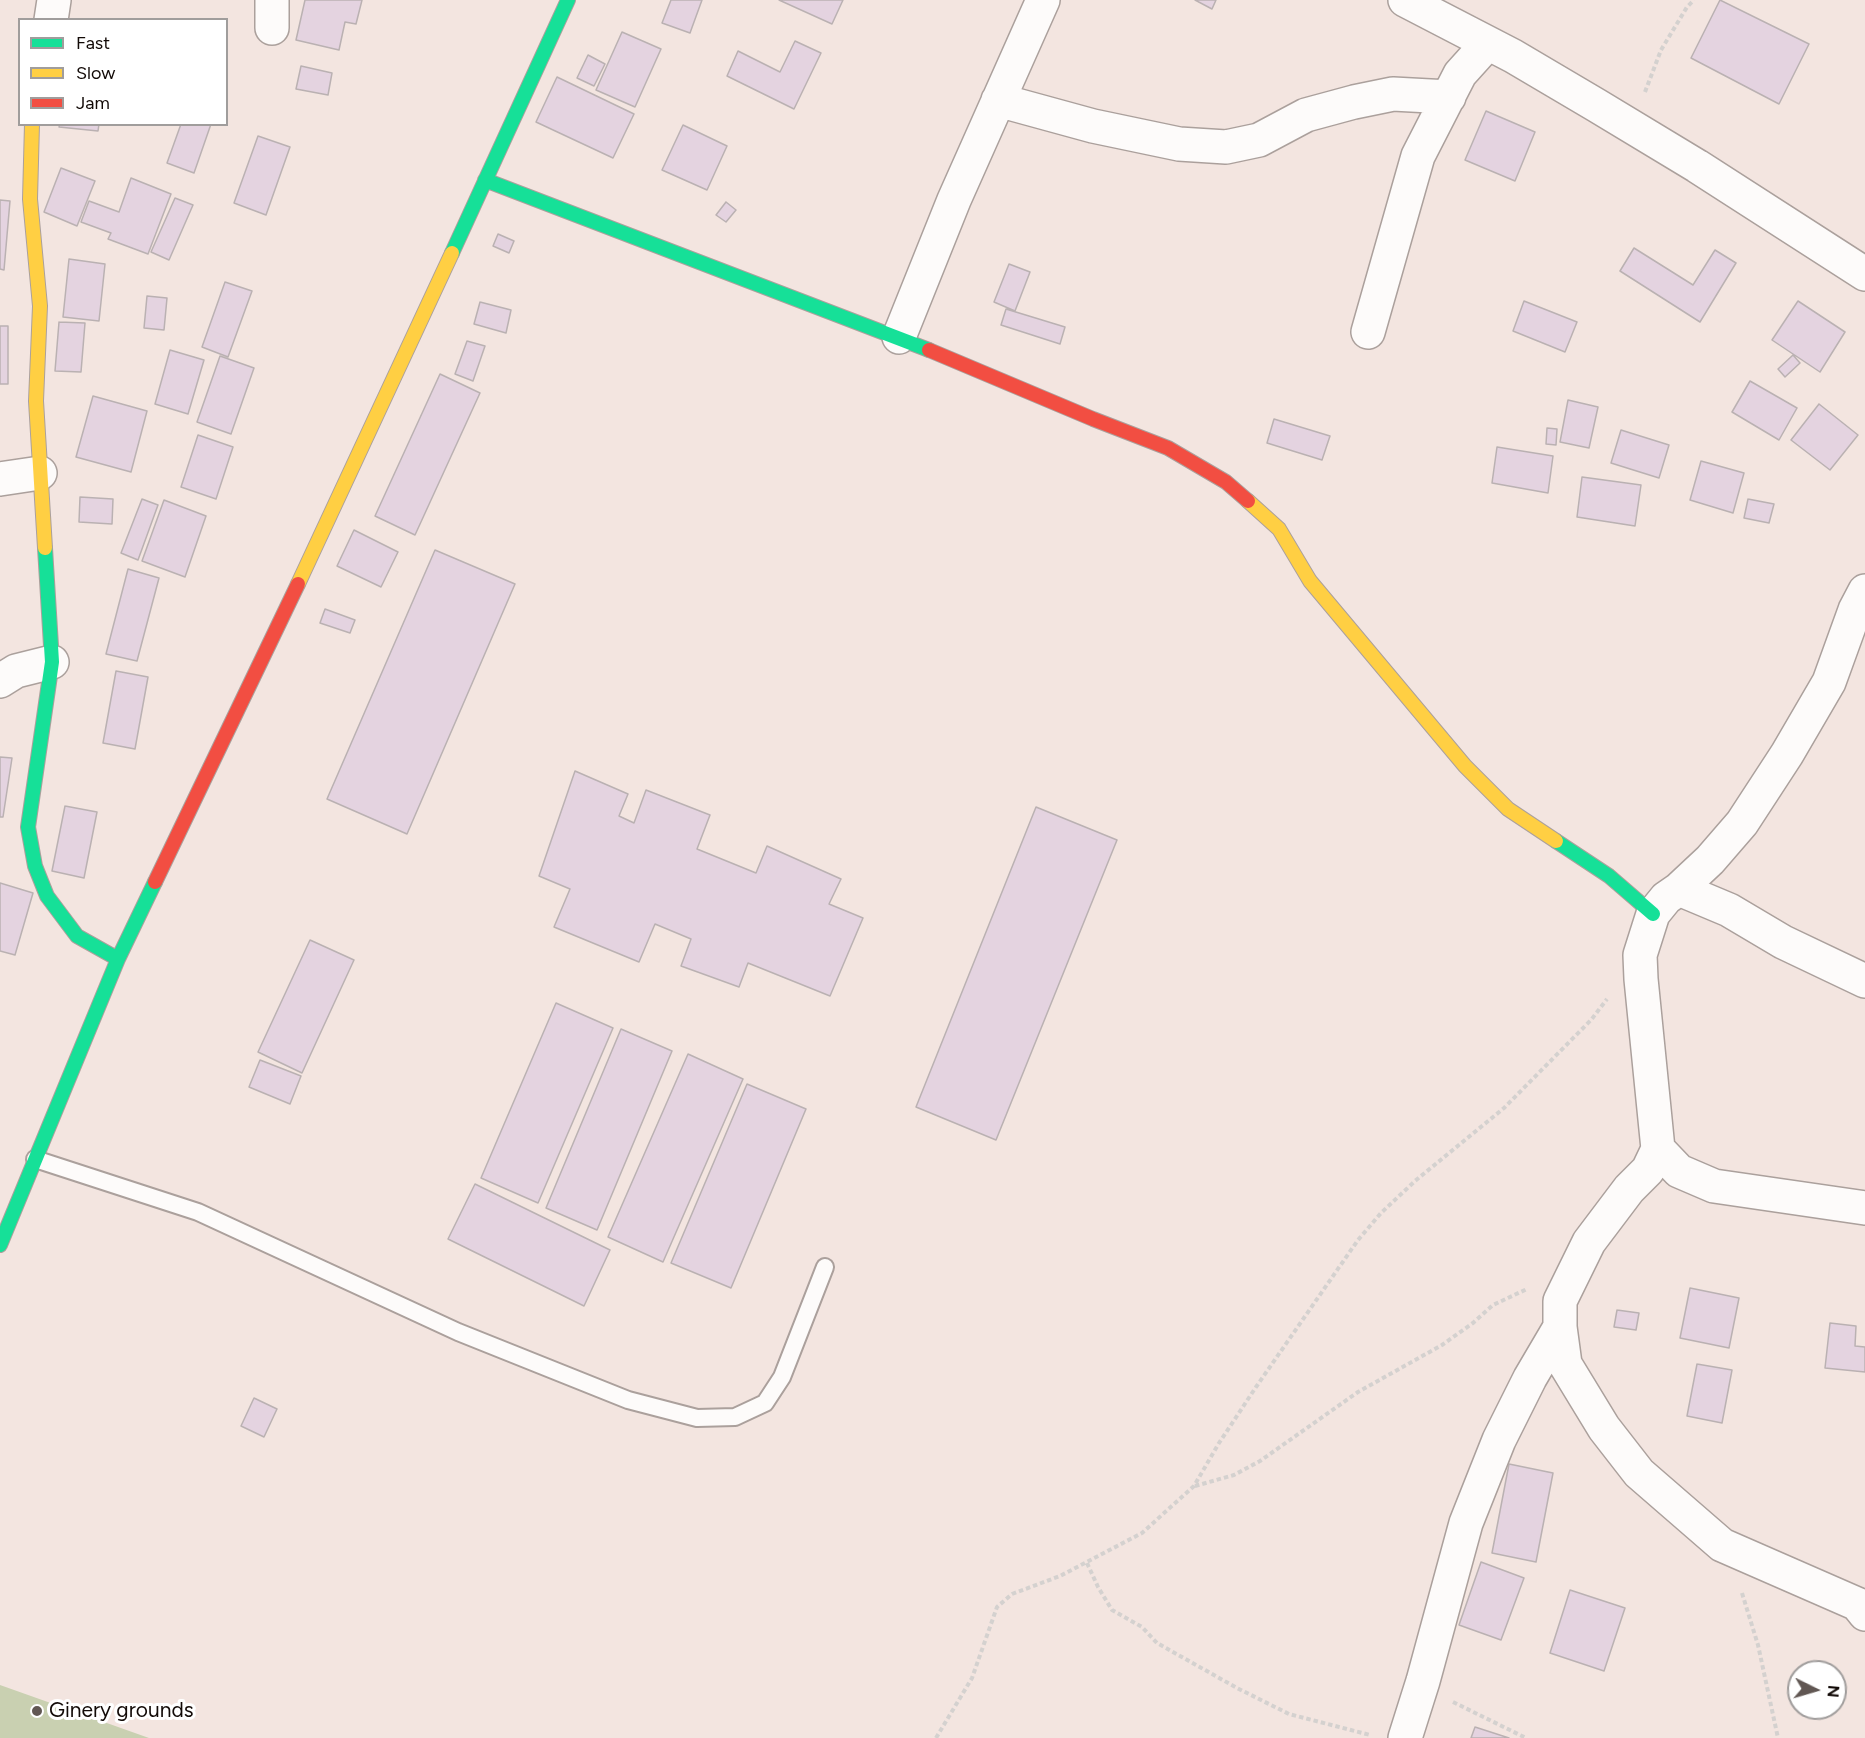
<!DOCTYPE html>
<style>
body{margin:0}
#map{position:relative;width:1865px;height:1738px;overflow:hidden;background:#f3e5e0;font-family:Figtree,sans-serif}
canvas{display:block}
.legend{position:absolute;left:18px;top:18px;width:210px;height:108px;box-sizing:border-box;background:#fff;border:2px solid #a09d9c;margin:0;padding:8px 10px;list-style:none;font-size:18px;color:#120a07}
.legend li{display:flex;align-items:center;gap:12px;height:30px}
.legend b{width:30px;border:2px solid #a09d9c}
.north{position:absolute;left:1787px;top:1660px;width:60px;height:60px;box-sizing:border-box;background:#fff;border:2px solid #a09d9c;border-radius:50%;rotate:95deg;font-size:16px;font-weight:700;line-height:24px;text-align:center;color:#120a07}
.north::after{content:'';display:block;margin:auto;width:21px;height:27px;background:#615753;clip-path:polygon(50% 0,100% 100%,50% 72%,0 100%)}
</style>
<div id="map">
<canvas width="1865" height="1738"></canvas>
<ul class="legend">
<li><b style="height:8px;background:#16e098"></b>Fast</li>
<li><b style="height:8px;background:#ffcf43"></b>Slow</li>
<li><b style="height:8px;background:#f24e42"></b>Jam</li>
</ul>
<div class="north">N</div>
</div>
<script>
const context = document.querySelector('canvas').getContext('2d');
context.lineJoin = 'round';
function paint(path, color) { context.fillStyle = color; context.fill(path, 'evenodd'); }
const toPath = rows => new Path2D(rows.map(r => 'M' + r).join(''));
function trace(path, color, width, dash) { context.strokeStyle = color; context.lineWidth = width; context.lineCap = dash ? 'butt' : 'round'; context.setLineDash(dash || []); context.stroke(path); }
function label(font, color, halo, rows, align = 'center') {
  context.font = font + ' Figtree,sans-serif'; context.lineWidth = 6; context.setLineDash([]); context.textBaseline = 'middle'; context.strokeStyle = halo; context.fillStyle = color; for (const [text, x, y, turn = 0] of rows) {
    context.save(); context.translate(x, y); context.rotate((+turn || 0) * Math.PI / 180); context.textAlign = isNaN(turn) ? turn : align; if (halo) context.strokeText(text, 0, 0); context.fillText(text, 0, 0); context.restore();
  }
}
const green = toPath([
 [0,1685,149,1738,0,1738]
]);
const building = toPath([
 [305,0,362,0,356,24,345,22,339,50,296,40,305,0],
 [671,0,702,0,690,33,662,23,671,0],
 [779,0,843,0,832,24,779,0],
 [1195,0,1216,0,1212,9,1195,0],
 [1720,0,1809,44,1779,104,1691,58,1720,0],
 [622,32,661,49,635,107,596,90,622,32],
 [795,41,821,53,794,109,727,76,738,51,780,72,795,41],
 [588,55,605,64,594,86,577,78,588,55],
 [301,66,332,73,328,95,296,89,301,66],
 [557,77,634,114,613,158,536,122,557,77],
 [1486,111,1535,132,1515,181,1465,160,1486,111],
 [60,124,99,124,98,131,59,127,60,124],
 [181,124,211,124,194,173,167,163,181,124],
 [683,125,727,146,707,190,662,170,683,125],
 [258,136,290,147,266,215,234,203,258,136],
 [61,168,95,181,77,226,44,212,61,168],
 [131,178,171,194,148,254,108,239,111,233,81,222,89,201,119,212,131,178],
 [175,198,193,205,169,260,151,252,175,198],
 [0,200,10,201,4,270,0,269,0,200],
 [726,202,736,210,726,222,716,215,726,202],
 [498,234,514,241,509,253,493,246,498,234],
 [1634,248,1693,285,1715,250,1736,263,1700,322,1620,271,1634,248],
 [69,259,105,264,99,321,63,317,69,259],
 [1009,264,1030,272,1015,311,994,302,1009,264],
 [225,282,252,291,228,357,202,347,225,282],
 [147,296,167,298,164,330,144,328,147,296],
 [1524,301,1577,322,1565,352,1513,331,1524,301],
 [1798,301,1845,332,1820,372,1772,340,1798,301],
 [480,302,511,310,506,333,474,324,480,302],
 [1006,309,1065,327,1060,344,1001,325,1006,309],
 [59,322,85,323,81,372,55,371,59,322],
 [0,326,8,326,8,384,0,384,0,326],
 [467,341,485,346,473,381,455,374,467,341],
 [170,350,204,360,188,414,155,404,170,350],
 [1793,355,1800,363,1785,377,1778,369,1793,355],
 [220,356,254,368,231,434,197,422,220,356],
 [440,374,480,393,415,535,375,516,440,374],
 [1750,381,1797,408,1779,440,1732,412,1750,381],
 [93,396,147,411,131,472,76,457,93,396],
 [1568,400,1598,407,1589,448,1560,442,1568,400],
 [1819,404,1858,435,1830,470,1791,440,1819,404],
 [1274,419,1330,436,1322,460,1267,443,1274,419],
 [1547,428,1557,429,1556,445,1546,444,1547,428],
 [1621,430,1669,445,1659,478,1611,463,1621,430],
 [198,435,233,447,216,499,181,487,198,435],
 [1497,447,1553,456,1548,493,1492,483,1497,447],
 [1701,461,1744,473,1733,513,1690,500,1701,461],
 [1582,477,1641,485,1635,526,1577,517,1582,477],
 [80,497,113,499,112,524,79,522,80,497],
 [142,499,158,505,138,560,121,553,142,499],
 [1748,499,1774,504,1769,523,1744,518,1748,499],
 [164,500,206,516,185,577,142,561,164,500],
 [354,530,398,552,381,587,337,566,354,530],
 [435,550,515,584,407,834,327,799,435,550],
 [128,569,159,578,137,661,106,654,128,569],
 [325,609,355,620,350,633,320,623,325,609],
 [116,671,148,677,135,749,103,743,116,671],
 [0,757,12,758,3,817,0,817,0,757],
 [575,771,628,794,619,816,634,823,646,790,710,815,697,849,756,873,767,846,841,879,829,904,863,918,830,996,748,963,739,987,681,966,691,939,655,924,639,962,554,927,570,889,539,876,575,771],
 [65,806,97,812,84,878,52,871,65,806],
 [1036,807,1117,840,996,1140,916,1107,1036,807],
 [0,883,33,893,15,955,0,951,0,883],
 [310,940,354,960,302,1073,258,1052,310,940],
 [556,1003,613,1028,538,1203,481,1178,556,1003],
 [621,1029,672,1051,597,1230,546,1208,621,1029],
 [688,1054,743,1079,663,1262,608,1237,688,1054],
 [260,1060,301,1076,290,1104,249,1087,260,1060],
 [747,1084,806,1109,731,1288,671,1263,747,1084],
 [475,1184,610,1250,584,1306,448,1239,475,1184],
 [1690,1288,1739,1298,1729,1348,1680,1338,1690,1288],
 [1617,1310,1639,1313,1636,1330,1614,1327,1617,1310],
 [1830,1323,1856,1326,1855,1346,1865,1347,1865,1372,1825,1368,1830,1323],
 [1697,1364,1732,1370,1722,1423,1687,1416,1697,1364],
 [254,1398,277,1409,264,1437,241,1426,254,1398],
 [1509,1464,1553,1473,1536,1562,1492,1553,1509,1464],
 [1481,1562,1524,1578,1501,1640,1459,1625,1481,1562],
 [1570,1590,1625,1608,1604,1671,1550,1653,1570,1590],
 [1475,1727,1509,1738,1471,1738,1475,1727]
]);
const path = toPath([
 [1645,92,1661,50,1687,7,1694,0],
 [1195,1486,1234,1475,1260,1461,1358,1392,1442,1345,1473,1323,1493,1305,1527,1289],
 [1087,1563,1098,1587,1112,1610,1142,1627,1157,1643,1237,1688,1289,1714,1370,1735],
 [1742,1593,1758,1645,1778,1738],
 [1453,1702,1526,1738],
 [936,1738,972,1678,997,1607,1012,1594,1060,1576,1142,1533,1194,1486,1219,1443,1256,1387,1358,1240,1381,1213,1415,1181,1504,1108,1591,1020,1607,999]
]);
const lane = toPath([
 [35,1159,198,1212,458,1332,628,1400,697,1418,735,1417,765,1403,782,1377,825,1267]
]);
const street = toPath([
 [1405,0,1513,56,1596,105,1697,166,1865,274],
 [51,20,54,0],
 [272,28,272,0],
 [998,100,1093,126,1179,144,1226,147,1259,140,1306,115,1354,102,1393,94,1449,97],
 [1368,332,1418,156,1460,74,1488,43],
 [899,337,954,200,1043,0],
 [0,479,40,473],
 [1865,591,1855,610,1829,682,1787,754,1742,823,1710,860,1679,889,1666,898,1653,914,1640,955,1641,979,1658,1149,1679,1171,1714,1186,1865,1208],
 [0,681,16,671,52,662],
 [1679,889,1729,910,1783,942,1865,981],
 [1658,1149,1648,1170,1629,1189,1589,1242,1560,1301,1560,1327,1565,1364,1604,1428,1639,1473,1722,1545,1857,1604,1865,1614],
 [1405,1738,1423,1681,1466,1523,1499,1440,1530,1378,1560,1327]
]);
const fast = toPath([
 [485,180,929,350],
 [452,253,568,0],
 [45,548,52,662,28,827,35,866,47,896,77,936,118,959],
 [1556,841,1609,876,1653,914],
 [0,1245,118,959,155,882]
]);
const slow = toPath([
 [32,124,30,199,40,306,36,401,45,548],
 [1248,501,1279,529,1310,581,1465,766,1508,809,1556,841],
 [298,584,452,253]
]);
const jam = toPath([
 [929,350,1093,419,1168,448,1226,482,1248,501],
 [155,882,298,584]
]);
const markers = [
 [37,1711,6,"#615753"]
];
const poiNames = [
 ["Ginery grounds",49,1711]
];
paint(green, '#c9d0b1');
paint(building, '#e4d3e0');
trace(building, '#bab1b2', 1.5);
trace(lane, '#aba09c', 20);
trace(street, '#aba09c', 36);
trace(fast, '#aba09c', 16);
trace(slow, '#aba09c', 16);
trace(jam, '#aba09c', 16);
trace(path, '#d4d1cf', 4, [4.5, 3]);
trace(lane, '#fdfbfa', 16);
trace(street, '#fdfbfa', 33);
trace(fast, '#16e098', 14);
trace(slow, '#ffcf43', 14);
trace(jam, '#f24e42', 14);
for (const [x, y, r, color] of markers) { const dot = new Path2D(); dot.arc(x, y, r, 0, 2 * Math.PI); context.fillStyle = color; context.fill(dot); trace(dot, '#fff', 2); }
label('21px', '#120a07', '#fff', poiNames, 'left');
</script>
